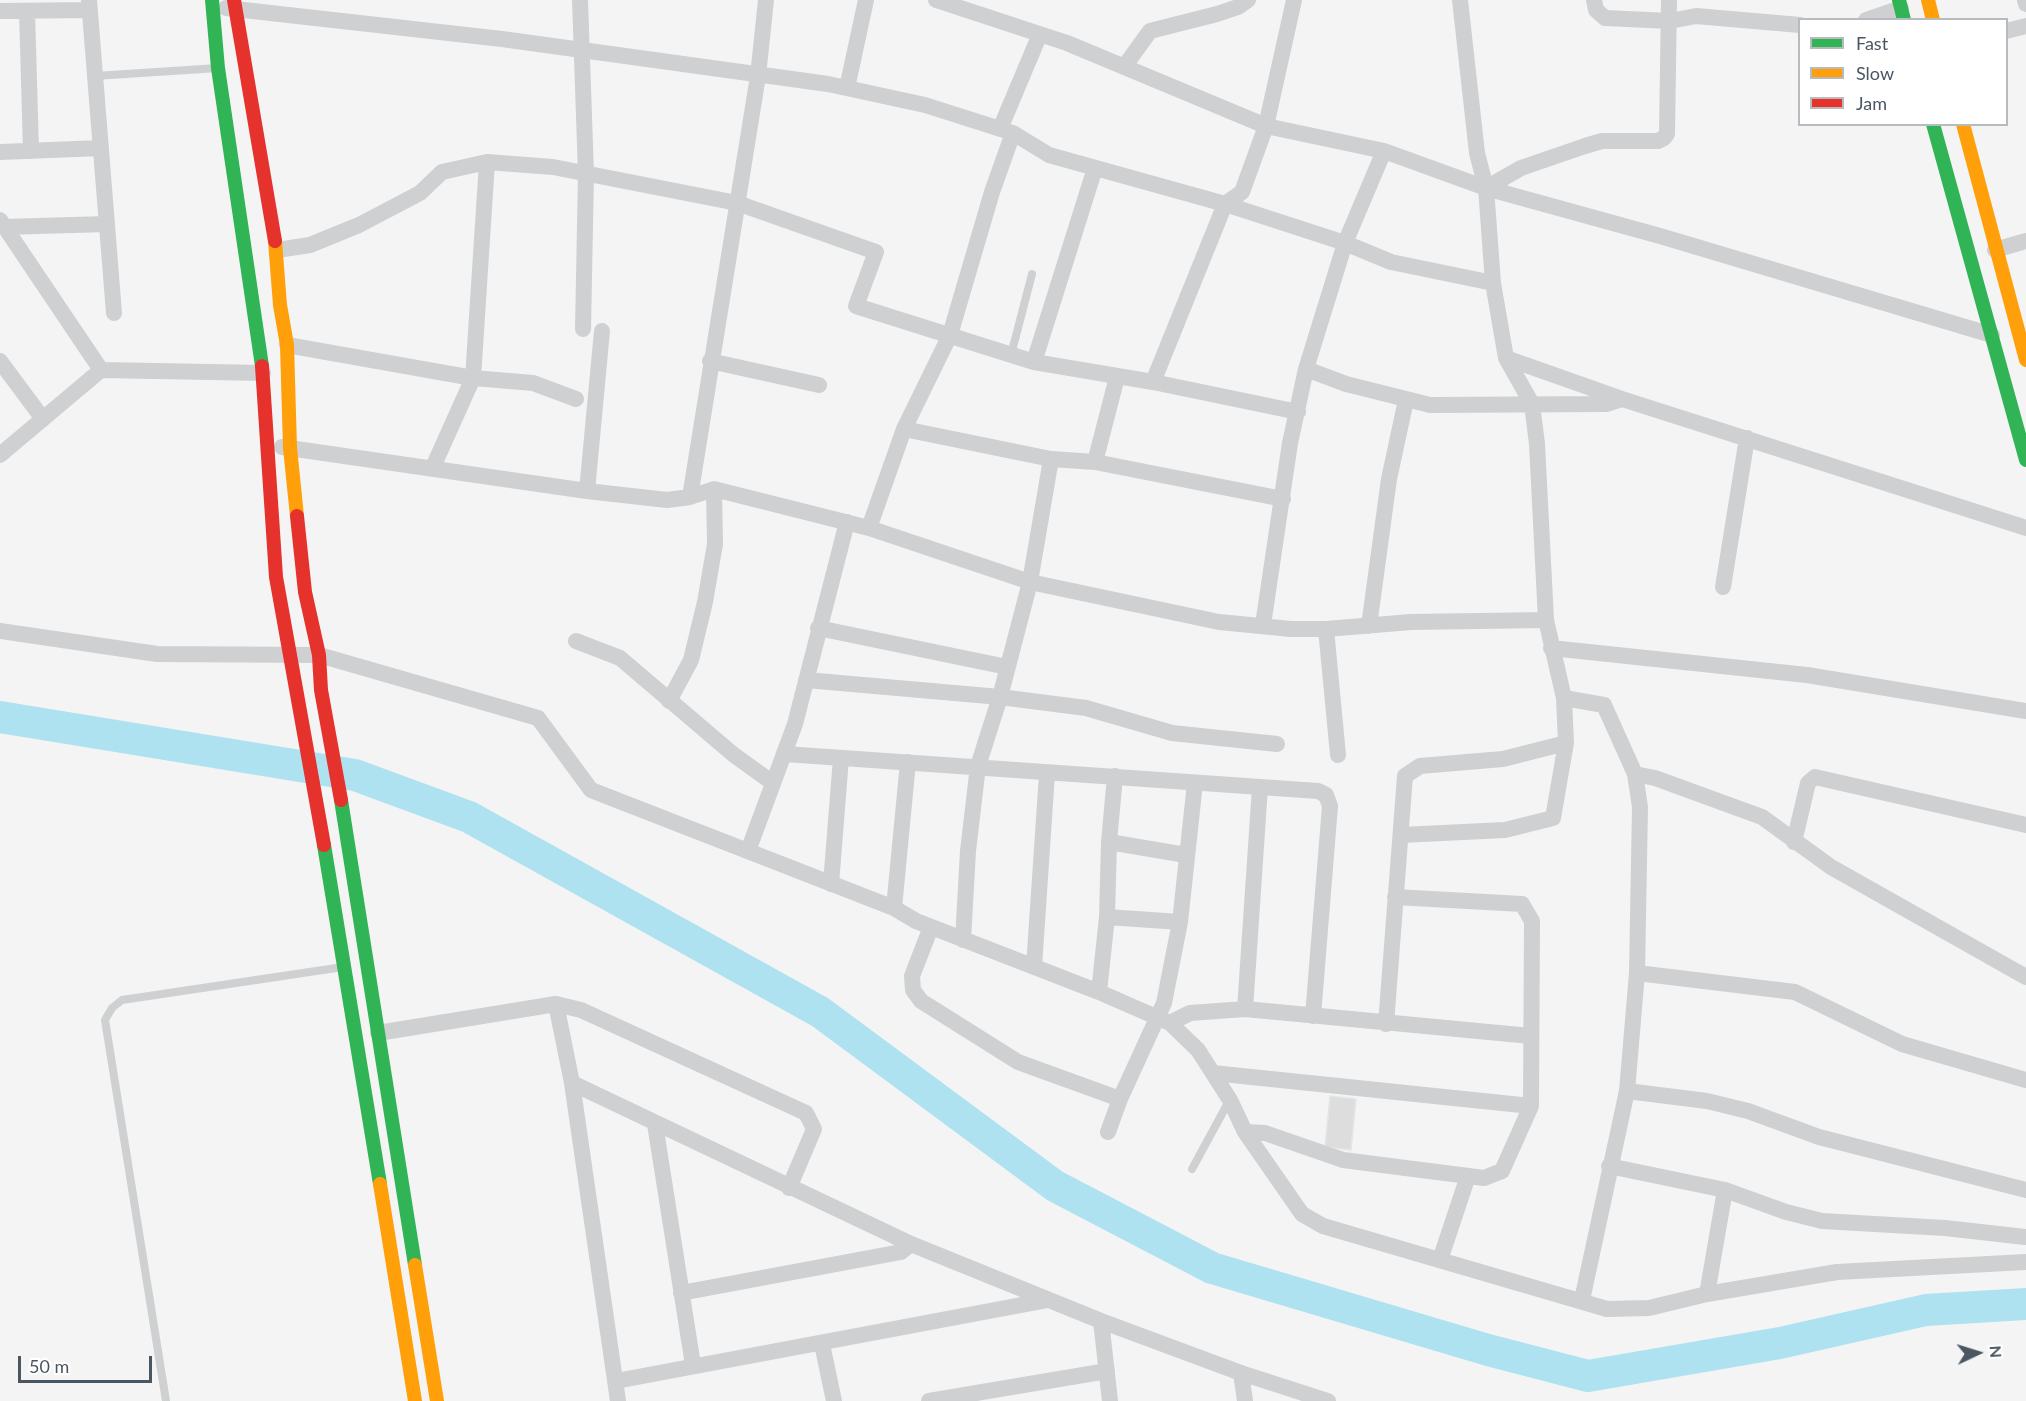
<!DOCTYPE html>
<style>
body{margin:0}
#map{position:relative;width:2026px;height:1401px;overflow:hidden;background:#f4f4f4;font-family:Lato,sans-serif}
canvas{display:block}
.legend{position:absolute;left:1798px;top:18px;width:210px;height:108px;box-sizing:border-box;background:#fff;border:2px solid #b7bbc0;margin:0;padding:8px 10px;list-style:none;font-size:18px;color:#4a5661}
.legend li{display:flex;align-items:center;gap:12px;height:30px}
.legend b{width:30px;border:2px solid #b7bbc0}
.north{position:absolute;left:1948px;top:1323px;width:60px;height:60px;-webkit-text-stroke:4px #fff;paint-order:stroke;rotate:86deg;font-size:16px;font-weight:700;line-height:24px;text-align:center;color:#4a5661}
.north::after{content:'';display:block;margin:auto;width:21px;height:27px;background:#4a5661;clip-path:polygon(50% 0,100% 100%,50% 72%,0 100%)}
.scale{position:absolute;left:18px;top:1356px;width:134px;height:27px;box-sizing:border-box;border:3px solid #4a5661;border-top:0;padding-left:8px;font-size:18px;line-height:21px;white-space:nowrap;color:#4a5661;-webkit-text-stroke:4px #fff;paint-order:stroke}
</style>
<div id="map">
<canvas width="2026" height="1401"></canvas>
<ul class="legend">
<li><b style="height:8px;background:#30b455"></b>Fast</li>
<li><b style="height:8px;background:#ff9f0a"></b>Slow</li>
<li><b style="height:8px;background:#e5322d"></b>Jam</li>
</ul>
<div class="north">N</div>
<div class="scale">50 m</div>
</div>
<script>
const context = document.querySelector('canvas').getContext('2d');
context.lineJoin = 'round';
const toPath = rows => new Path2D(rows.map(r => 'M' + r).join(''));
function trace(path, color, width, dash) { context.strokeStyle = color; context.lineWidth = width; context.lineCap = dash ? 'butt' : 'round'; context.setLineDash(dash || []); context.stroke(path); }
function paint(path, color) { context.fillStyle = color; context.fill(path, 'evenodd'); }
const river = toPath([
 [0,717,355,775,469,817,820,1012,1055,1186,1212,1268,1488,1350,1588,1376,1780,1343,1926,1310,2026,1304]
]);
const building = toPath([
 [1330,1096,1356,1099,1351,1150,1325,1147,1330,1096]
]);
const lane = toPath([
 [95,76,218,68],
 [1011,355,1032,274],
 [1192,1169,1229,1101],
 [166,1401,105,1020,112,1008,122,1000,343,967]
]);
const street = toPath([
 [89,0,114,313],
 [580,0,586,174,583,329],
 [936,0,1067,43,1266,126,1384,151,1486,188,1660,236,1992,335],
 [1594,0,1596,10,1605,18,1670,21,1696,16,1800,25],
 [2025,0,2026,4],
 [226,8,502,39,828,84,925,105,1013,133,1049,155,1225,204,1345,243,1391,262,1493,283],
 [0,11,90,10],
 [27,11,31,151],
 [1866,20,1901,8],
 [2006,31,2026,26],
 [1124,67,1150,31,1217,14,1238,7,1248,0],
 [847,88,866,0],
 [1000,129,1040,34],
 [0,152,101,148],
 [1486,188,1521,168,1585,146,1602,141,1658,141,1664,138,1667,134,1669,0],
 [0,220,101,370,263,373],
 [4,227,107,224],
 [277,250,310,245,359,225,420,193,442,172,487,162,553,167,737,203,876,252,856,306,1034,362,1153,382,1298,412],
 [1995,250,2026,241],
 [287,345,473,378,533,383,576,399],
 [1506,358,1622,399,2026,528],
 [0,361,43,419],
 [710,361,819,385],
 [1034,362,1095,168],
 [1306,369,1346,384,1430,405,1606,404,1622,399],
 [1153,382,1225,204,1242,192,1266,126,1294,0],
 [904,429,1051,459],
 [282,447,587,491,667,500,690,497,714,489,869,528,1030,582,1219,622,1291,629,1326,629,1411,622,1546,620],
 [0,455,101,370],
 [1095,462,1117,377],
 [433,467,473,378,487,162],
 [587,491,602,331],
 [690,497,758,76,766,0],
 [869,528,904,429,950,335,992,192,1013,133],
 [1723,587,1747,438],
 [1263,625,1290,443,1306,369,1345,243,1384,151],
 [1369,626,1389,479,1406,400],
 [818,628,1007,667],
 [1326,629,1338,755],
 [0,631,157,654,319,655,538,718,591,790,894,908,916,921,1099,992,1170,1023,1198,1050,1230,1100,1245,1132,1302,1214,1323,1226,1607,1309,1649,1308,1707,1294,1837,1272,2026,1262],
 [576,641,620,658,734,755,773,783],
 [1551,648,1807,675,2026,711],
 [806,680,1000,697,1086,708,1172,733,1277,744],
 [1564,698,1604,705,1635,774,1640,807,1637,973,1627,1091,1582,1300],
 [669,701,691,660,705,602,715,544,714,489],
 [785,754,1318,791,1326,795,1330,806,1313,1016],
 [1635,774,1655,778,1762,817,1831,867,2026,977],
 [1401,835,1505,830,1553,818,1566,743,1564,698,1546,620,1537,444,1532,404,1506,358,1493,283,1486,188,1477,153,1460,0],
 [1109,842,1186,855],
 [1794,842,1808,783,1815,777,2026,825],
 [748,851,795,724,847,522],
 [831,884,841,758],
 [894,908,908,762],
 [1107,917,1180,922],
 [931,927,912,976,913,990,921,1001,1018,1062,1120,1099],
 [963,940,968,851,978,766,1000,697,1030,582,1051,459,1095,462,1283,499],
 [1034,967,1047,774],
 [1637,973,1795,992,1902,1044,2026,1080],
 [1099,992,1107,917,1109,842,1115,776],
 [556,1004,572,1083,618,1401],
 [1245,1009,1260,787],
 [1170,1023,1190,1013,1245,1009,1531,1036],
 [1386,1024,1405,776,1420,766,1503,759,1566,743],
 [378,1033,556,1004,581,1010,806,1113,814,1129,789,1188],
 [1213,1073,1531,1106],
 [572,1083,911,1244,1101,1321,1241,1373,1328,1401],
 [1627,1091,1707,1101,1748,1111,1819,1137,2026,1190],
 [655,1124,693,1365],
 [1108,1132,1120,1099,1164,1003,1180,922,1195,783],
 [1245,1132,1265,1133,1343,1160,1484,1178,1502,1171,1531,1106,1532,921,1522,904,1395,897],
 [1609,1166,1725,1190,1786,1212,1822,1221,1945,1228,2025,1237],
 [1440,1260,1468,1176],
 [681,1293,901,1252,911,1244],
 [1707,1294,1725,1190],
 [1101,1321,1110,1401],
 [822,1344,834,1401],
 [1241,1373,1245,1401],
 [616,1381,1048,1300],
 [929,1401,1107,1371]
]);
const fast = toPath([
 [212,0,218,68,262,366],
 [1899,0,1904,20],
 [1933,124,2026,460],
 [341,800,415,1265],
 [324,845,380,1184]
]);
const slow = toPath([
 [1928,0,1933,20],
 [1963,124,2026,360],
 [275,241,280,305,287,345,290,448,297,516],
 [380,1184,415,1401],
 [415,1265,437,1401]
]);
const jam = toPath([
 [234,0,275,241],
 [262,366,276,577,324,845],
 [297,516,305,592,319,655,321,690,341,800]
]);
trace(river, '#aee2f0', 32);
paint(building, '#ddddde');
trace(building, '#e5e6e7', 1.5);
trace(lane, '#ced0d2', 8);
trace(street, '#ced0d2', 16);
trace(fast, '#30b455', 14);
trace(slow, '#ff9f0a', 14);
trace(jam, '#e5322d', 14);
</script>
